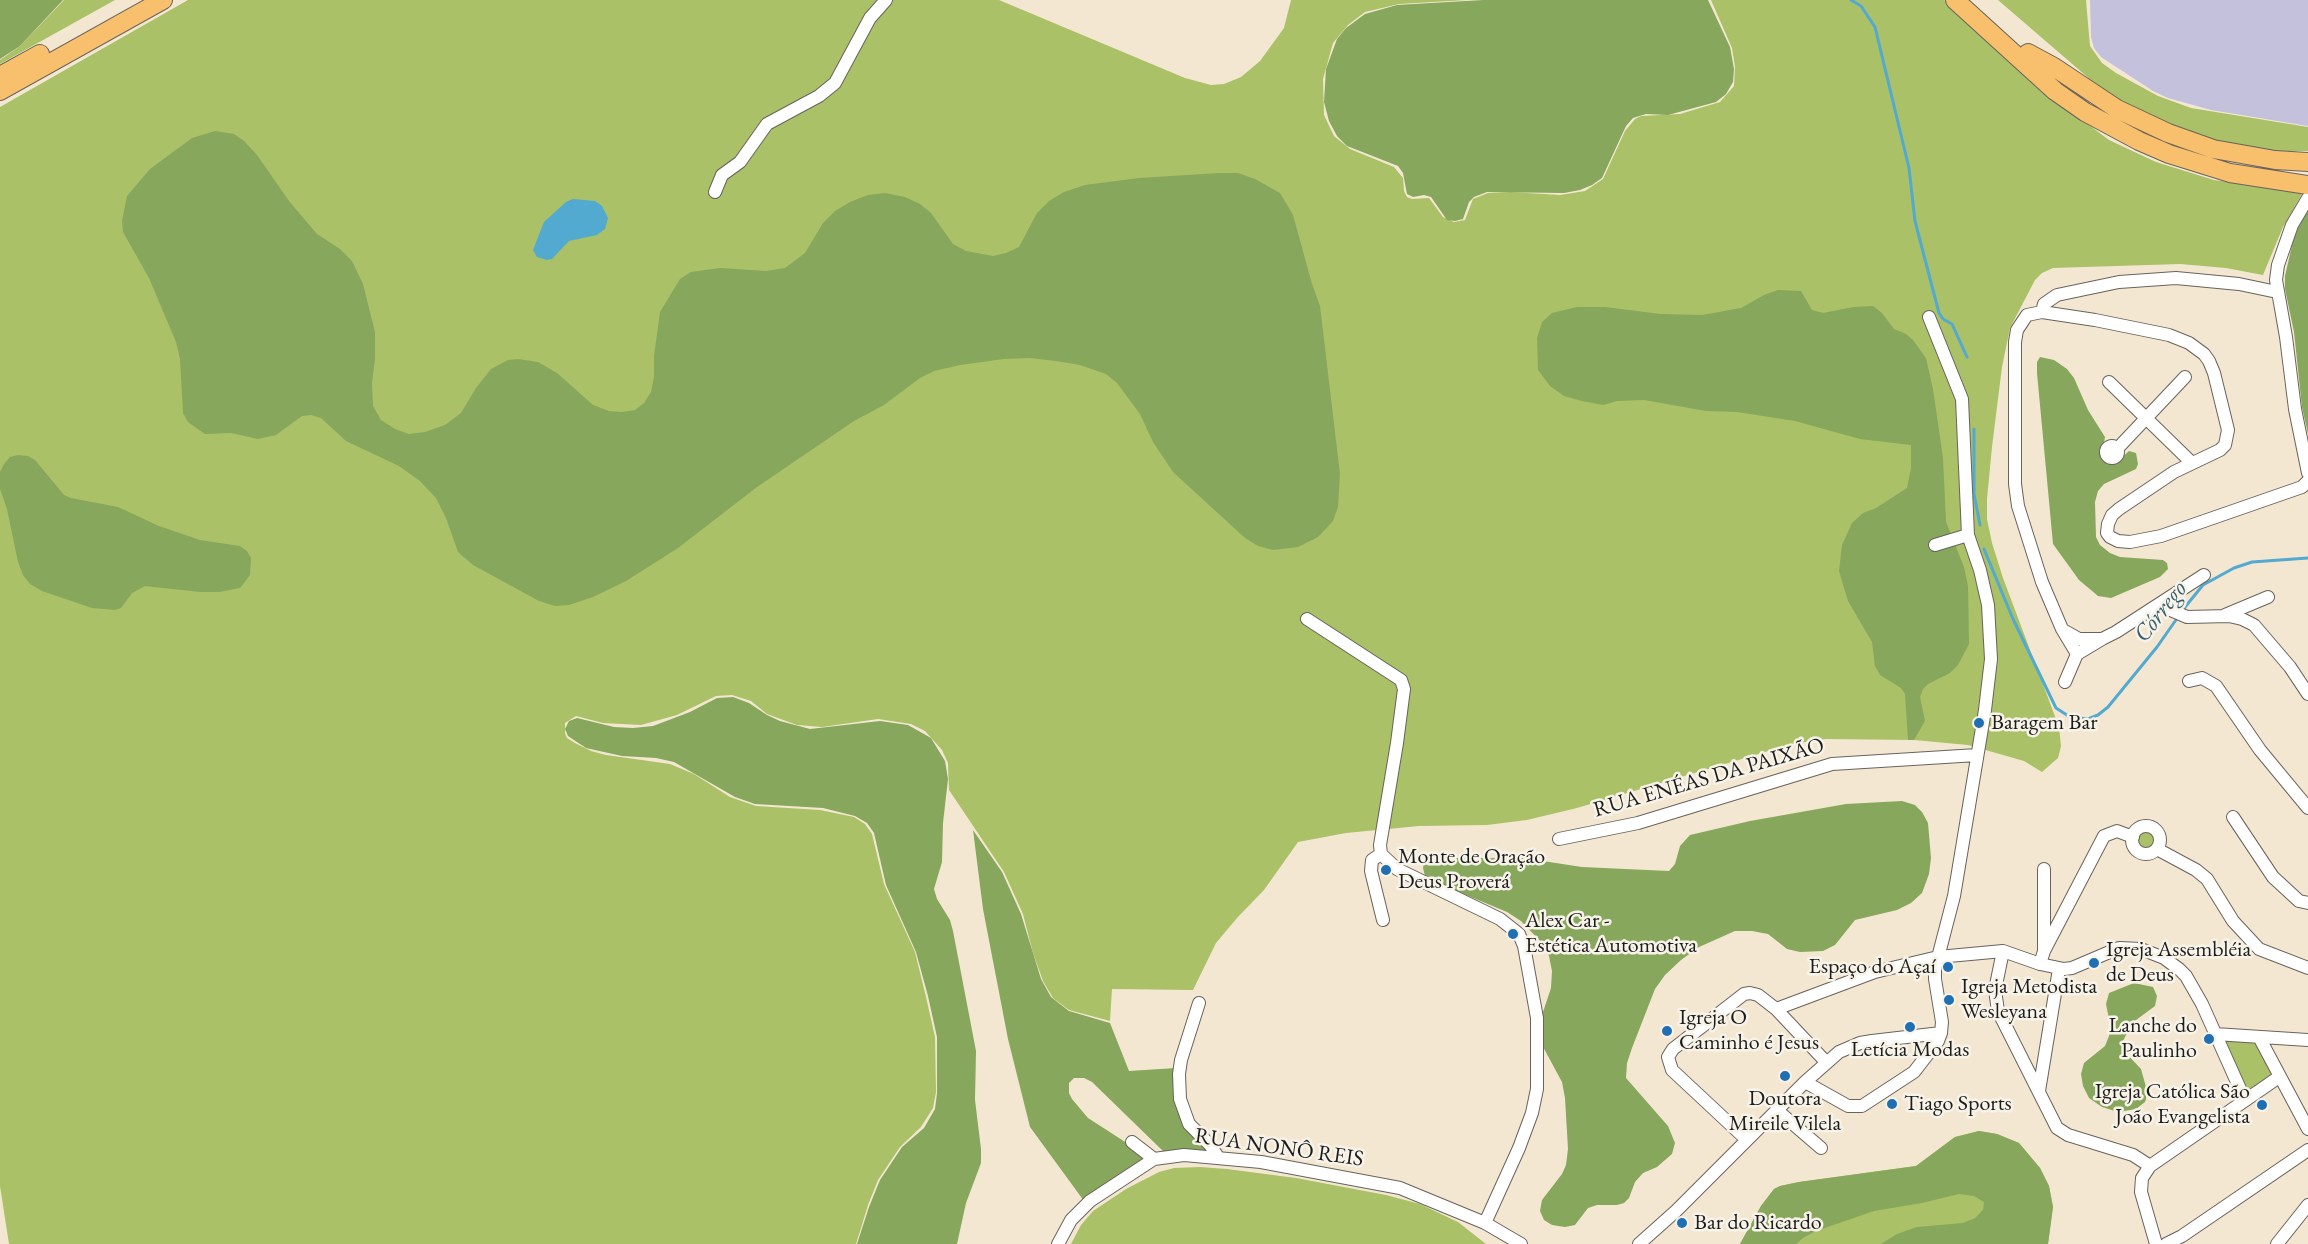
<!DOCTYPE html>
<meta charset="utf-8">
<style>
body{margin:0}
canvas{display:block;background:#f4e7d2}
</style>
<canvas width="2308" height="1244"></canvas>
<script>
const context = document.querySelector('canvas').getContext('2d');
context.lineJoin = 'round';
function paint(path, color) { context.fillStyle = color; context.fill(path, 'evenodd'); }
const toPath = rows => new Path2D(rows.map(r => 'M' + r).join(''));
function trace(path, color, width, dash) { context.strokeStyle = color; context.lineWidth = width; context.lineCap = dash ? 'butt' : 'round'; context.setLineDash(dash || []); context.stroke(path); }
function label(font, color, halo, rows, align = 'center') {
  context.font = font + ' "EB Garamond",serif'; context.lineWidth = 5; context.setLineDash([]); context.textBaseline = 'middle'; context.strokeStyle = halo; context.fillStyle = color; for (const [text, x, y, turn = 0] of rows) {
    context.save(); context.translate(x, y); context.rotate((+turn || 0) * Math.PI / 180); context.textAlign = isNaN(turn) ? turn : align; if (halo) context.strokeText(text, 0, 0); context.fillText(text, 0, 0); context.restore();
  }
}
const industrial = toPath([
 [2090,0,2308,0,2308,126,2211,110,2168,98,2153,91,2101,57,2094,48,2091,37]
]);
const green = toPath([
 [64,0,115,0,0,64,0,60,20,46],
 [188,0,999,0,1185,78,1211,85,1224,84,1241,77,1260,61,1284,28,1291,0,1467,0,1399,4,1365,12,1348,25,1333,43,1323,79,1324,115,1334,136,1350,149,1394,167,1403,178,1404,191,1407,197,1412,199,1429,198,1443,217,1454,222,1465,220,1473,199,1488,193,1511,192,1560,195,1585,191,1603,179,1625,131,1635,119,1641,116,1680,114,1720,102,1734,86,1735,67,1732,48,1711,0,1944,0,2053,98,2109,140,2156,162,2214,180,2303,192,2283,227,2263,275,2226,268,2180,264,2053,268,2042,273,2035,280,2010,328,2002,367,1992,447,1987,499,1987,519,1992,543,2003,578,2059,727,2061,746,2058,758,2042,772,2024,761,1968,745,1914,740,1826,739,1792,744,1577,808,1527,820,1487,825,1419,826,1346,833,1298,842,1264,890,1237,918,1216,943,1193,990,1112,989,1110,1021,1069,1010,1053,998,1043,981,1033,953,1023,914,1004,872,949,790,948,763,942,750,925,731,911,724,878,719,822,727,797,725,767,714,751,701,732,695,716,696,677,715,641,725,603,723,576,716,565,723,565,733,567,738,575,743,591,751,606,755,670,764,694,774,730,797,756,806,820,810,854,817,865,824,872,834,884,884,915,952,926,997,935,1037,936,1092,933,1108,921,1127,900,1147,878,1180,868,1205,856,1244,9,1244,0,1186,0,107],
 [1998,0,2086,0,2090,46,2102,63,2116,73,2158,96,2191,108,2308,127,2308,151,2270,151,2227,145,2189,133,2129,106,2092,81],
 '2133 840a13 13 0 1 1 26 0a13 13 0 1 1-26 0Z',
 [2238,1038,2256,1041,2275,1078,2246,1097,2221,1044],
 [1979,1131,1997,1134,2019,1143,2040,1168,2049,1186,2053,1207,2048,1244,1740,1244,1761,1206,1774,1189,1780,1186,1799,1182,1916,1166,1955,1137],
 [1200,1167,1227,1169,1296,1178,1386,1195,1420,1204,1458,1222,1486,1244,1071,1244,1081,1225,1093,1211,1126,1189,1159,1172,1174,1168]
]);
const forest = toPath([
 [0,0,63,0,20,46,0,59],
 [1483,0,1708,0,1730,47,1734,69,1733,82,1726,94,1716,102,1668,115,1646,114,1633,118,1626,126,1602,178,1592,185,1580,190,1564,193,1487,192,1474,197,1469,202,1463,219,1455,221,1447,220,1431,197,1424,195,1413,197,1407,194,1403,173,1398,166,1347,146,1337,136,1329,121,1324,102,1326,69,1337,39,1346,28,1365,14,1397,5],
 [215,131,234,134,244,141,257,155,289,201,317,234,340,249,352,261,363,284,375,332,375,359,372,383,373,406,381,420,395,429,409,434,425,432,445,425,461,413,476,388,491,369,508,360,518,359,538,362,557,373,593,405,609,411,622,412,635,410,644,403,651,392,654,377,654,356,660,312,680,279,691,272,720,268,766,271,785,268,805,253,823,223,835,211,850,202,868,195,885,193,905,197,920,204,931,213,953,244,966,251,993,256,1006,253,1019,247,1037,213,1049,201,1064,192,1085,185,1139,178,1219,173,1238,173,1255,179,1280,193,1293,215,1312,284,1320,306,1340,474,1338,507,1333,521,1318,537,1298,547,1273,550,1258,546,1245,538,1173,472,1153,442,1140,414,1117,383,1106,374,1080,365,1056,361,1030,358,1004,359,960,365,934,371,920,378,884,405,854,421,757,487,678,548,626,581,593,597,569,605,555,606,539,601,473,565,458,552,446,518,436,498,420,481,399,466,346,441,321,418,311,415,302,416,276,435,258,439,231,433,205,434,188,422,183,413,180,359,176,342,149,278,123,232,122,221,127,196,150,169,192,138],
 [2308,209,2308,434,2302,407,2294,332,2285,289,2285,276,2295,232],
 [1778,290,1801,291,1812,310,1823,313,1853,307,1873,306,1882,313,1894,329,1906,334,1913,340,1926,358,1933,389,1943,458,1946,522,1964,567,1968,586,1969,644,1958,665,1950,673,1928,684,1923,689,1920,697,1925,721,1914,740,1908,740,1905,694,1901,688,1880,675,1875,666,1872,642,1848,601,1839,571,1842,545,1852,523,1863,513,1876,508,1907,488,1911,468,1911,445,1860,439,1795,421,1737,412,1706,411,1644,400,1617,401,1603,405,1582,401,1564,396,1550,386,1538,370,1537,338,1542,322,1552,313,1577,307,1605,307,1661,314,1702,315,1741,308,1764,295],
 [2040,357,2054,360,2067,369,2074,378,2088,410,2105,437,2102,455,2106,461,2117,462,2129,451,2136,453,2138,464,2136,469,2104,484,2098,491,2095,502,2096,537,2100,545,2110,553,2120,557,2163,560,2167,563,2168,569,2160,577,2111,598,2098,596,2079,580,2053,544,2037,373,2037,362],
 [18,455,28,456,35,460,64,495,71,498,118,507,159,526,200,540,240,546,247,551,251,558,250,575,240,588,219,592,200,592,145,586,132,593,121,608,115,610,92,608,42,591,30,584,23,575,18,562,7,509,0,489,0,472,4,464,10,457],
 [733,697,749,703,767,715,780,721,810,729,880,721,908,725,931,738,945,761,948,779,943,823,942,862,934,889,937,899,950,920,953,931,976,1051,975,1100,981,1149,981,1163,966,1203,957,1244,857,1244,869,1207,880,1180,902,1147,924,1128,935,1109,937,1093,937,1037,928,996,916,952,886,885,874,833,867,823,855,816,823,808,755,804,735,797,674,762,656,758,622,756,586,748,568,736,565,729,569,721,577,718,614,727,633,728,653,726,690,712,717,698],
 [1902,801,1915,805,1922,812,1928,823,1931,858,1929,874,1922,893,1911,903,1897,910,1855,920,1835,945,1823,951,1800,952,1787,949,1768,934,1752,931,1735,931,1699,947,1681,960,1665,975,1655,989,1632,1048,1627,1063,1626,1078,1668,1126,1675,1143,1672,1154,1657,1167,1643,1173,1635,1182,1629,1198,1624,1203,1617,1205,1597,1205,1588,1208,1575,1225,1565,1227,1552,1225,1544,1220,1540,1211,1542,1200,1562,1174,1566,1165,1568,1149,1565,1098,1562,1082,1542,1045,1542,1015,1551,988,1552,971,1549,956,1542,943,1521,921,1507,912,1435,882,1425,876,1423,868,1424,862,1431,859,1441,858,1523,858,1582,867,1669,871,1675,864,1680,846,1690,835,1750,821,1846,804],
 [973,830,1002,872,1021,914,1041,979,1051,997,1069,1011,1110,1023,1129,1071,1176,1068,1176,1085,1210,1153,1164,1152,1092,1082,1084,1078,1074,1078,1069,1083,1069,1093,1072,1099,1088,1118,1150,1158,1084,1201,1030,1127,1008,1039,983,909],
 [2134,983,2153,987,2157,996,2155,1006,2132,1023,2123,1041,2125,1052,2141,1069,2146,1087,2146,1099,2145,1102,2136,1109,2118,1112,2102,1107,2089,1098,2083,1086,2081,1074,2084,1063,2105,1046,2109,1036,2110,1024,2106,1004,2109,993],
 [1979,1131,1997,1134,2019,1143,2040,1168,2049,1186,2053,1207,2048,1244,1881,1244,1897,1234,1917,1227,1963,1223,1975,1218,1983,1210,1984,1202,1974,1196,1959,1194,1922,1203,1874,1211,1816,1231,1803,1238,1796,1244,1740,1244,1761,1206,1774,1189,1780,1186,1799,1182,1916,1166,1955,1137]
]);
const water = toPath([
 [573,199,595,201,602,206,608,218,605,229,597,235,569,241,552,259,547,260,537,257,533,250,544,222,566,202]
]);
const stream = toPath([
 [1851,0,1861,6,1875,27,1909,168,1915,221,1939,313,1943,319,1952,324,1967,357],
 [1974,429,1974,494,1980,525],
 [1984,549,2013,619,2056,708,2070,717,2088,719,2098,715,2108,707,2157,647,2178,617],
 [2181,612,2203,585,2234,568,2252,562,2308,558]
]);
const minor = toPath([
 [715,192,722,175,740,162,767,124,819,96,835,83,870,18,886,0],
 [2308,198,2292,225,2278,265,2276,280,2286,337,2295,409,2308,473],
 [2042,312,2095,320,2169,335,2189,343,2204,354,2209,361,2214,373,2228,430,2225,445,2220,450,2174,472,2119,509,2112,515,2108,524,2107,533,2110,537,2118,541,2130,542,2161,536,2302,487,2308,481],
 [2109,382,2192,463],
 '2106 452a6 6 0 1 1 12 0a6 6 0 1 1-12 0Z',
 [2117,449,2185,377],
 [1935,545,1968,535],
 [2159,605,2187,617,2229,616,2242,619,2254,625,2290,667,2308,694],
 [2225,615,2268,597],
 [1307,619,1401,680,1404,689,1397,743,1380,845,1381,854,1397,869,1500,919,1519,934,1524,946,1537,1018,1537,1089,1532,1113,1519,1148,1485,1223],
 [2063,630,2079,639,2102,639,2116,632,2204,575],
 [2102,639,2077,654,2062,629,2042,582,2018,506,2015,484,2015,342,2017,330,2027,315,2042,312,2044,304,2057,295,2119,282,2176,278,2239,284,2277,292],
 [2189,681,2202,678,2216,686,2260,750,2308,808],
 [2065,682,2077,654],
 [2233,817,2273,877,2299,901,2308,903],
 '2132 840a14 14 0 1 1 28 0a14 14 0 1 1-28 0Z',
 [1559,839,1638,823,1832,764,1977,755],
 [2157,849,2196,870,2207,879,2233,921,2259,949,2308,968],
 [1381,854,1372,860,1371,871,1383,920],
 [2044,949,2044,869],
 [2003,951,1995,990,1998,1011,2057,1128,2068,1135,2133,1155,2150,1166],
 [2040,964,2044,951,2104,836,2117,831,2133,837],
 [1199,1003,1181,1060,1179,1074,1180,1099,1189,1124,1210,1145,1218,1157],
 [1776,1009,1875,972,1938,957,2003,951,2040,964,2064,969,2072,968,2119,948,2141,949,2164,958,2179,969,2186,976,2202,1004,2245,1100],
 [2215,1034,2308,1040],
 [2259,1037,2308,1129],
 [1805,1082,1848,1106,1862,1106,1914,1072,1938,1041,1941,1033,1942,1022,1935,979,1935,969,1954,896,1985,710,1991,659,1988,605,1980,570,1968,535,1962,399,1929,317],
 [2039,1091,2059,969],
 [1778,1111,1821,1148],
 [1747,1140,1672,1070,1668,1057,1673,1049,1744,994,1750,993,1758,995,1776,1009,1826,1062],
 [1132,1142,1154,1159],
 [1058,1244,1071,1220,1090,1201,1154,1159,1184,1155,1261,1162,1400,1188,1485,1223,1521,1244],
 [1639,1244,1676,1211,1805,1082,1839,1052,1860,1043,1872,1041,1941,1033],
 [2156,1244,2141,1192,2142,1178,2150,1166,2279,1077],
 [2166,1244,2182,1236,2308,1150],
 [2277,1244,2308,1205]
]);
const highway = toPath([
 [1955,0,2055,91,2085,112,2139,141,2169,154,2230,173,2308,185],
 [2028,53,2054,67,2117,109,2168,133,2213,149,2275,160,2308,162],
 [0,76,40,54],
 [0,91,163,0]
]);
const markers = [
 [1979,723,6,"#1f6fb2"],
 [1386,870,6,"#1f6fb2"],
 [1513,934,6,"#1f6fb2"],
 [2094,963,6,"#1f6fb2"],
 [1948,967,6,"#1f6fb2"],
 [1949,1000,6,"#1f6fb2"],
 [1910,1027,6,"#1f6fb2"],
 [1667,1031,6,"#1f6fb2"],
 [2209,1039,6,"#1f6fb2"],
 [1785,1076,6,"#1f6fb2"],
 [1892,1104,6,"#1f6fb2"],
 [2262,1105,6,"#1f6fb2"],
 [1682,1223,6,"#1f6fb2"]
];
const poiNames = [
 ["Baragem Bar",1991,723],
 ["Monte de Oração",1398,857],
 ["Deus Proverá",1398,882],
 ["Alex Car -",1525,921],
 ["Estética Automotiva",1525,946],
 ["Igreja Assembléia",2106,950],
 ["de Deus",2106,975],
 ["Espaço do Açaí",1936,967,"right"],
 ["Igreja Metodista",1961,987],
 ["Wesleyana",1961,1012],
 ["Igreja O",1679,1018],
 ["Caminho é Jesus",1679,1043],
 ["Lanche do",2197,1026,"right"],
 ["Paulinho",2197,1051,"right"],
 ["Letícia Modas",1910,1050,"center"],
 ["Igreja Católica São",2250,1092,"right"],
 ["João Evangelista",2250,1117,"right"],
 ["Doutora",1785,1099,"center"],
 ["Mireile Vilela",1785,1124,"center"],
 ["Tiago Sports",1904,1104],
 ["Bar do Ricardo",1694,1223]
];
const streetNames = [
 ["RUA ENÉAS DA PAIXÃO",1709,778,-16],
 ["RUA NONÔ REIS",1279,1148,8]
];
const waterNames = [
 ["Córrego",2161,612,-52]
];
paint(industrial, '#c3c1db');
paint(green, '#aac167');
paint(forest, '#87a75c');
paint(water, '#53aad0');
trace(stream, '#53aad0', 3);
trace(minor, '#68635c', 14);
trace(highway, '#68635c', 20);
trace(minor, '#fff', 12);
trace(highway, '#f8bf6c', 18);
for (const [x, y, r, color] of markers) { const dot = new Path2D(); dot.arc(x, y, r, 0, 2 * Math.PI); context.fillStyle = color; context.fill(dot); trace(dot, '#f7f3e8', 2); }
label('22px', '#1c1c1c', '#f7f3e8', poiNames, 'left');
label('22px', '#1c1c1c', '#f7f3e8', streetNames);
label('italic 24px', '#355c6d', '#f7f3e8', waterNames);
</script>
